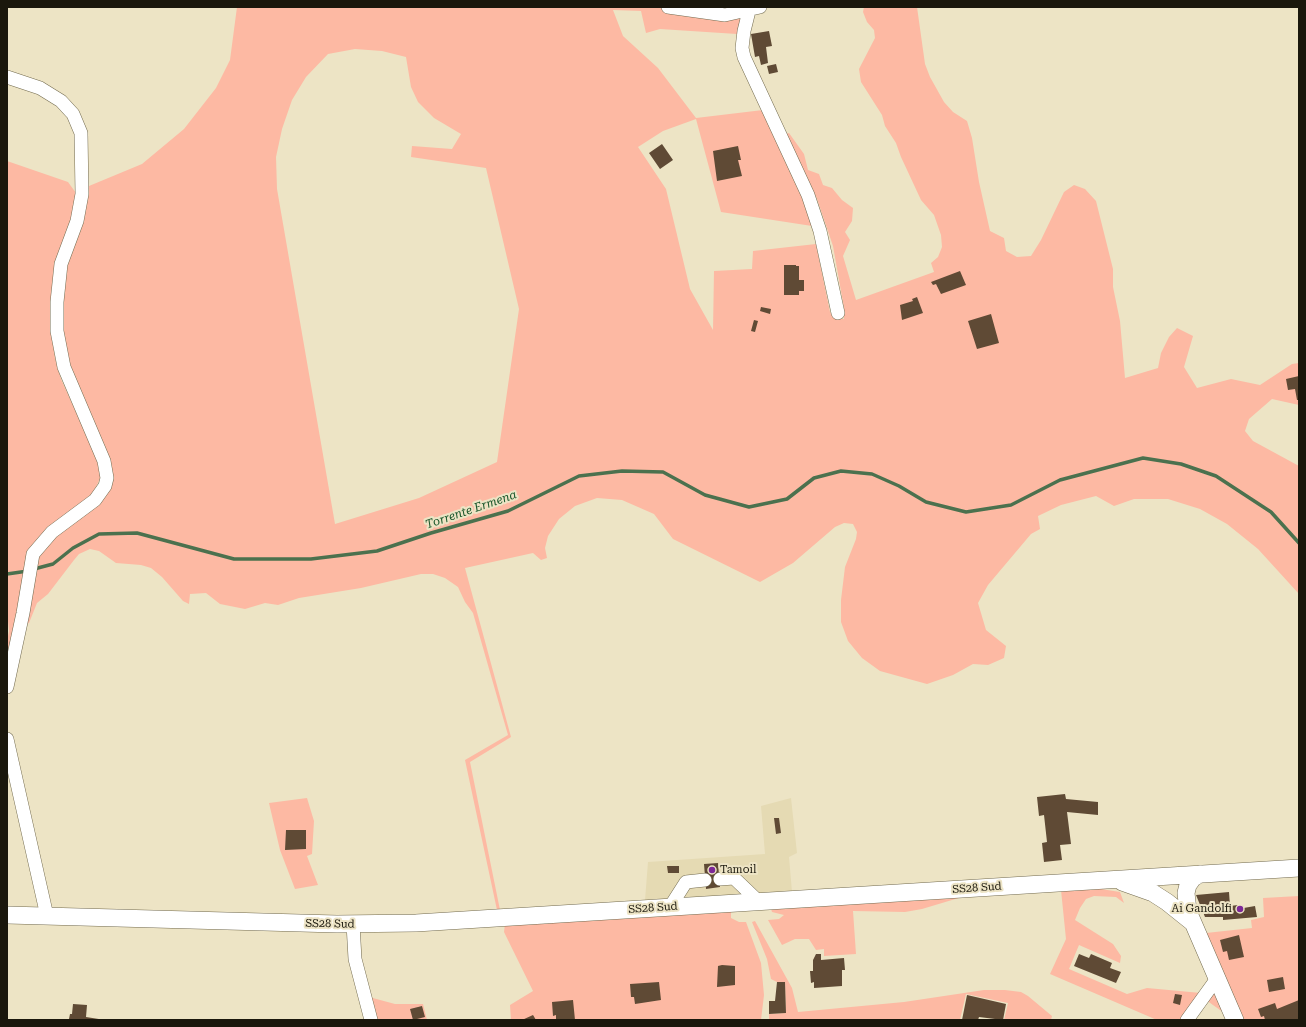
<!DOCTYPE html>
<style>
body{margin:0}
#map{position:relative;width:1306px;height:1027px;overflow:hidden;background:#ede4c5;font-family:"Roboto Serif",serif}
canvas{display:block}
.frame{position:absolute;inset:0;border:8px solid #1a170c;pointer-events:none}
</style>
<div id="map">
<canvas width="1306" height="1027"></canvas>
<div class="frame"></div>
</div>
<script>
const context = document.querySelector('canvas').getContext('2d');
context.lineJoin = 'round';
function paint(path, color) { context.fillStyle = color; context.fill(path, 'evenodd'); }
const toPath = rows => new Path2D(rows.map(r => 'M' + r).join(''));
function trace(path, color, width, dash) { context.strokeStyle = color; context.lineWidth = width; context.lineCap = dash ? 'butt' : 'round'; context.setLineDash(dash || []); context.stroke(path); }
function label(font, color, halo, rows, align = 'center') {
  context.font = font + ' "Roboto Serif",serif'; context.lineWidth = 4; context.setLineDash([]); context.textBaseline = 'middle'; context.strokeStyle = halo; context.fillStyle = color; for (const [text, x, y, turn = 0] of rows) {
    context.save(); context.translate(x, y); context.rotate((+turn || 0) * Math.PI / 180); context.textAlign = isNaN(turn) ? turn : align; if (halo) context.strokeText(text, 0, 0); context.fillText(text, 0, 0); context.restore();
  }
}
const built = toPath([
 [791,798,797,853,789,857,792,892,645,900,648,862,765,854,761,806]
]);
const green = toPath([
 [237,7,659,7,671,13,744,16,737,34,660,29,646,33,641,11,613,10,623,36,658,68,696,118,763,110,807,209,812,226,721,212,696,119,663,131,638,147,666,189,690,289,713,330,714,271,752,269,753,251,816,244,830,312,835,318,844,319,844,308,833,246,817,199,785,134,789,133,804,154,808,170,819,174,823,185,832,188,842,200,853,208,852,221,845,232,850,240,843,256,856,300,934,272,931,263,938,257,942,247,941,235,934,215,921,200,901,157,896,143,885,126,882,115,861,82,859,69,875,38,874,30,867,22,863,12,864,7,917,7,925,64,930,77,944,102,953,112,967,121,972,138,979,182,990,231,1004,238,1006,251,1017,257,1031,256,1041,240,1064,192,1074,185,1085,189,1096,201,1113,269,1113,287,1120,321,1125,378,1158,368,1161,353,1169,337,1177,328,1193,336,1184,367,1197,388,1231,379,1260,385,1292,364,1299,363,1299,405,1272,399,1249,419,1245,431,1253,441,1299,466,1299,594,1258,549,1227,524,1200,509,1168,499,1134,499,1114,506,1096,496,1061,505,1038,516,1040,529,1031,534,988,585,978,603,986,630,1006,646,1004,658,988,665,973,664,953,675,927,684,880,671,862,658,848,641,841,622,841,600,845,567,856,539,857,532,853,524,844,523,835,527,793,563,760,582,673,539,654,514,622,500,597,498,575,506,559,519,548,536,545,548,547,558,541,560,533,553,465,568,511,737,470,762,500,910,497,910,465,760,508,735,473,613,465,602,458,587,445,578,433,574,421,574,361,588,299,598,278,605,265,603,245,609,220,604,206,593,190,594,189,604,183,601,162,577,151,568,141,565,116,563,99,551,90,549,79,554,74,560,48,594,37,603,29,623,25,625,37,559,48,544,107,491,74,382,62,330,65,273,89,186,142,164,184,129,216,88,230,60],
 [355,49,382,51,406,57,411,87,418,102,434,118,461,134,452,149,412,146,411,157,486,168,519,309,497,462,419,498,335,524,277,189,276,157,282,129,292,100,306,77,328,54],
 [7,161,68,182,76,193,52,332,55,358,61,379,96,456,101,476,94,492,87,499,46,531,7,666,7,641,9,631,7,611],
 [307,798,314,821,312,854,307,856,318,885,295,889,280,850,269,803],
 [1101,889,1120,892,1124,903,1116,897,1094,896,1086,899,1080,908,1075,920,1113,944,1121,956,1120,963,1079,945,1069,969,1127,994,1147,988,1201,993,1181,1020,1157,1020,1050,974,1066,939,1061,890],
 [1299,896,1299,1020,1243,1020,1206,933,1252,928,1251,920,1264,917,1263,898],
 [962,897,922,909,905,912,853,911,856,954,824,956,824,949,816,950,809,939,795,939,782,945,768,920,779,919,784,915,772,912,771,909],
 [731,911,731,918,739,922,746,922,761,963,764,995,761,1020,511,1020,510,1005,533,991,504,932,505,924],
 [755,921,792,988,798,1012,904,1002,984,990,1005,990,1021,992,1028,996,1052,1016,1051,1020,1004,1020,1008,1003,966,994,960,1020,769,1020,769,1014,786,1013,785,982,777,982,771,979,767,959,752,922],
 [1215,987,1227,1015,1206,1000],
 [369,997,395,1004,423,1004,427,1020,375,1020]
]);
const stream = toPath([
 [34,569,53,564,73,548,99,534,137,533,234,559,311,559,377,551,431,533,508,511,579,476,622,471,663,472,705,495,749,507,787,499,814,478,841,471,872,474,899,486,926,502,966,512,1011,505,1060,480,1143,458,1181,464,1216,476,1271,512,1299,543],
 [7,574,28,571]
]);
const building = toPath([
 [769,31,772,46,766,47,768,63,761,65,759,56,755,57,751,34],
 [776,64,778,72,769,74,767,66],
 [662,144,673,160,660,169,649,153],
 [738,146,741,160,738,160,742,176,717,181,713,151],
 [784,265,796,265,796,266,799,266,799,280,804,280,804,291,799,291,799,295,784,295],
 [960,271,966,285,941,294,936,284,933,285,931,282],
 [917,297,923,313,902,320,900,305,913,301,912,299],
 [761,307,771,309,770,314,760,311],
 [991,314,999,343,977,349,968,321],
 [754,320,758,321,755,332,751,331],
 [1299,376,1299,400,1297,400,1295,389,1288,390,1286,379],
 [1065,794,1066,799,1098,802,1098,815,1067,812,1071,844,1060,845,1062,860,1044,862,1042,843,1047,842,1044,815,1039,816,1037,797],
 [774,818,779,818,781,833,776,834],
 [286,830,306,830,306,849,285,850],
 [718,863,720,887,706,889,704,864],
 [667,866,679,866,679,873,668,873],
 [1229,892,1230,906,1238,905,1238,909,1255,906,1257,917,1223,920,1223,917,1205,917,1196,895],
 [1239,935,1244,957,1229,960,1227,951,1223,952,1220,940],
 [816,954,821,954,821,960,844,958,845,970,842,970,842,986,814,988,814,982,811,983,810,971,813,971,813,960],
 [1079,954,1089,958,1091,954,1112,963,1110,968,1121,972,1116,983,1074,966],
 [722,965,735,966,735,985,717,987,718,966],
 [1283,977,1285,989,1269,992,1267,980],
 [659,982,661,1000,635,1004,634,997,631,997,630,984],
 [777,982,785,982,786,1013,769,1014,769,1001,775,1001],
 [1175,994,1182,995,1180,1005,1173,1003],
 [967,995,1006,1004,1003,1020,979,1017,978,1020,962,1020],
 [573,1000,575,1020,556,1020,556,1015,553,1016,552,1002],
 [1299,1000,1299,1020,1265,1020,1264,1016,1261,1017,1258,1009,1275,1003,1277,1009],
 [73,1004,87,1005,86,1017,105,1020,69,1019,70,1014,72,1014],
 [422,1006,425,1017,413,1020,410,1009],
 [533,1015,536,1020,522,1020]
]);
const minor = toPath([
 [668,7,725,15,760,7],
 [749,11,744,31,742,48,744,57,808,195,820,231,838,313],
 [7,77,40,88,61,101,73,114,81,133,82,194,77,221,61,264,57,302,57,331,64,367,104,461,107,478,105,486,95,500,52,532,33,554,23,613,7,687],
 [7,739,47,916],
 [720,879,734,878,758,901],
 [670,907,686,882,705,880],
 [353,924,355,959,371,1020],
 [1187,1020,1218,977]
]);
const major = toPath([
 [1200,874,1193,878,1188,885,1186,893,1188,911,1235,1020],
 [1122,882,1153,893,1167,902,1192,922],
 [7,915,337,924,416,923,1299,868]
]);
const markers = [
 [712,870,4,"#7c2897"],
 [1240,909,4,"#7c2897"]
];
const poiNames = [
 ["Tamoil",720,870],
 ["Ai Gandolfi",1232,909,"right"]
];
const streetNames = [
 ["SS28 Sud",977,888,-4],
 ["SS28 Sud",653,908,-4],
 ["SS28 Sud",330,924,1]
];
const waterNames = [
 ["Torrente Ermena",471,510,-19]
];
paint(built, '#e5dab3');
paint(green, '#fdb9a3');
trace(stream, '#4b714e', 3.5);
paint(building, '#5f4a35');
trace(minor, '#736b4f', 14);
trace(major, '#736b4f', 18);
trace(minor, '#fff', 13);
trace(major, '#fff', 17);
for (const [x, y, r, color] of markers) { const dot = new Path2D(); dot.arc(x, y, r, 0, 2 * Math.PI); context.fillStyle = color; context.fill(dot); trace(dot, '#ede4c5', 1.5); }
label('11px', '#1a170c', '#ede4c5', poiNames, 'left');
label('11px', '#1a170c', '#ede4c5', streetNames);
label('italic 12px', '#18562a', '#ede4c5', waterNames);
</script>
